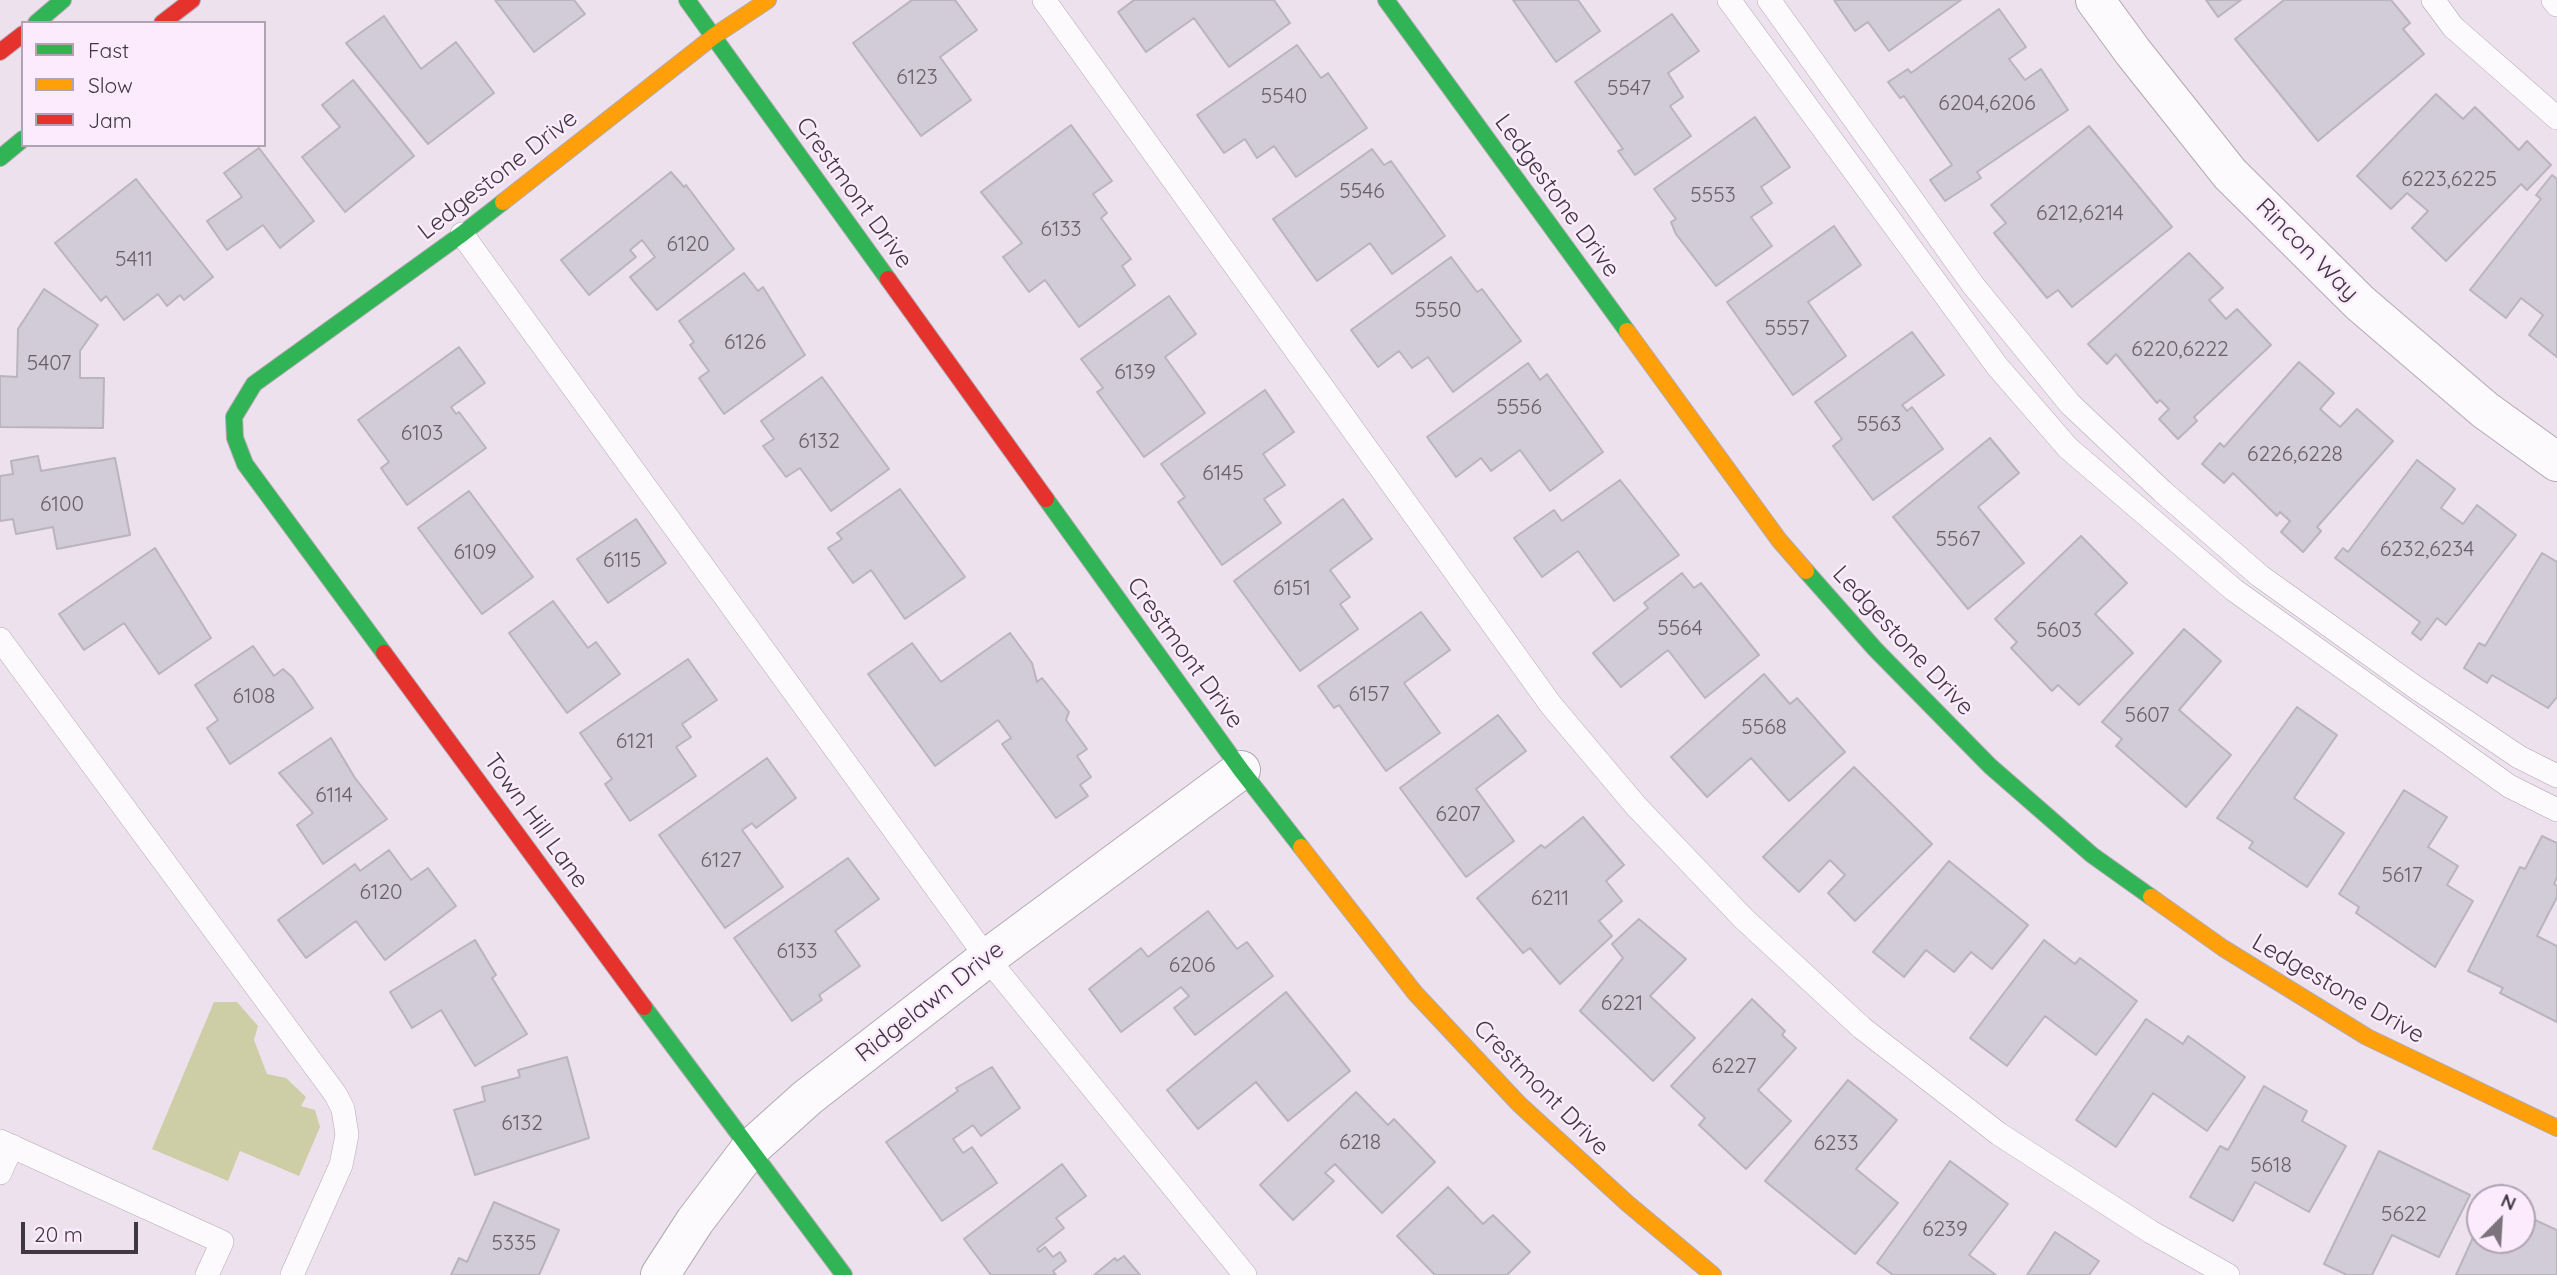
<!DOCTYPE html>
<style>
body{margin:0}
#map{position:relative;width:2557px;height:1275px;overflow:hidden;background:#ece1ed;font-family:Quicksand,sans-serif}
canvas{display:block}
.legend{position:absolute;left:21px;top:21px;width:245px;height:126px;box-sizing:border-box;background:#fbebfd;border:2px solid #b0a3b2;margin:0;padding:9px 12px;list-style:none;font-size:21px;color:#403841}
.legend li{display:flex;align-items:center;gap:14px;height:35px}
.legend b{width:35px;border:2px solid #b0a3b2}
.north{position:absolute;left:2466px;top:1184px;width:70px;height:70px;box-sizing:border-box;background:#fbebfd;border:2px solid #b0a3b2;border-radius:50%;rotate:24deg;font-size:19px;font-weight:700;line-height:28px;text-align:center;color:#403841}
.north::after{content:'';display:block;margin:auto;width:24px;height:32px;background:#7c737d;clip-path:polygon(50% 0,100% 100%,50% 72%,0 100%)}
.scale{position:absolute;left:21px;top:1222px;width:117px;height:32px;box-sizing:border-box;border:4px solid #403841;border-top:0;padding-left:9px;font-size:21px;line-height:24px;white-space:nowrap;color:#403841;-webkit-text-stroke:5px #fbebfd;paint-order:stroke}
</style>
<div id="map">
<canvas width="2557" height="1275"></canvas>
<ul class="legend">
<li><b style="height:9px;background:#30b455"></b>Fast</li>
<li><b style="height:9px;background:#ff9f0a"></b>Slow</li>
<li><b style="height:9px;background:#e5322d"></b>Jam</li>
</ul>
<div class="north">N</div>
<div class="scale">20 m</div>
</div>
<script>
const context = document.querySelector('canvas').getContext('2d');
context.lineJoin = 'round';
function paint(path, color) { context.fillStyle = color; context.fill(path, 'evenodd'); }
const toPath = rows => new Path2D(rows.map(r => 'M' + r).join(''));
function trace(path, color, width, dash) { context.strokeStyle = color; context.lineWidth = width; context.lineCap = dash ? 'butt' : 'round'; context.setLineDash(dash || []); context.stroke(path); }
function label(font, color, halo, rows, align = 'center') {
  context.font = font + ' Quicksand,sans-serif'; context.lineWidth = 5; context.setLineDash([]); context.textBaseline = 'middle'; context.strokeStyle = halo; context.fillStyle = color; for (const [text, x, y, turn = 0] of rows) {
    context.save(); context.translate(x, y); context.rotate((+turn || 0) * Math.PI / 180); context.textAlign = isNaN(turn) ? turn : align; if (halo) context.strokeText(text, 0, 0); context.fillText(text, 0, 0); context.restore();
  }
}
const green = toPath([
 [214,1002,237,1002,258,1026,254,1040,267,1074,286,1078,306,1097,301,1106,315,1110,320,1127,299,1176,240,1151,228,1181,152,1149]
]);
const building = toPath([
 [495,0,574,0,585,14,534,52,495,0],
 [912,0,955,0,977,30,940,57,971,100,921,136,853,43,912,0],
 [1134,0,1274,0,1290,23,1229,67,1194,18,1146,52,1118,12,1134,0],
 [1513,0,1578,0,1600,31,1556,62,1513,0],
 [1834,0,1961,0,1889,51,1868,22,1855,31,1834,0],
 [2206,0,2241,0,2218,17,2206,0],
 [2284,0,2391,0,2410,23,2403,29,2424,54,2318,141,2235,39,2284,0],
 [1999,9,2026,47,2009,59,2025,80,2041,69,2068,110,1977,172,1981,178,1945,201,1930,180,1952,165,1904,96,1900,98,1888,82,1908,69,1911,73,1999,9],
 [1672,14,1699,51,1668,73,1683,97,1670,106,1691,136,1635,175,1618,151,1623,149,1575,82,1672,14],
 [384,16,421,69,456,42,494,93,428,144,346,43,384,16],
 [1297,45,1321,78,1328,73,1367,128,1296,177,1274,146,1257,158,1245,139,1224,153,1197,115,1297,45],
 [353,80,414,156,345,212,302,157,340,127,322,105,353,80],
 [2436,94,2463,119,2475,107,2519,150,2527,141,2551,165,2527,190,2521,184,2446,261,2412,228,2428,211,2407,193,2391,209,2357,176,2436,94],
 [1755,117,1790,167,1761,187,1772,203,1751,217,1772,246,1716,286,1676,234,1671,222,1676,219,1654,189,1755,117],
 [1071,125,1112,181,1093,194,1107,213,1101,218,1131,259,1122,266,1135,285,1079,327,1045,280,1029,292,1003,257,1022,243,981,192,1071,125],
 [2089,126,2172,227,2072,307,2058,290,2047,298,1994,233,2006,223,1991,205,2089,126],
 [259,148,314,221,280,248,263,225,227,250,207,221,242,197,224,173,259,148],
 [1372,149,1384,165,1391,161,1445,236,1392,274,1370,243,1317,281,1273,219,1372,149],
 [671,172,684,187,686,185,734,249,657,310,630,277,655,257,642,240,630,250,636,257,589,295,561,260,671,172],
 [2552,175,2557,179,2557,357,2529,335,2543,315,2521,298,2506,318,2470,290,2541,199,2536,195,2552,175],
 [136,179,213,277,184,300,180,295,167,306,158,294,124,320,106,296,101,301,55,243,136,179],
 [1834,226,1861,265,1808,302,1846,356,1793,395,1727,302,1834,226],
 [2189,253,2223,288,2209,300,2226,319,2237,309,2271,345,2194,417,2197,421,2178,439,2159,419,2169,409,2160,400,2157,403,2116,354,2107,364,2088,344,2189,253],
 [1451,257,1477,292,1482,289,1521,341,1453,392,1428,357,1412,368,1399,351,1378,367,1351,330,1451,257],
 [744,273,758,291,763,287,805,355,724,414,699,378,709,371,690,345,694,342,679,321,744,273],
 [44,289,98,325,80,351,80,378,104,378,103,428,0,427,0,376,17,377,18,329,44,289],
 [1169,296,1196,334,1165,357,1205,413,1144,457,1097,392,1103,388,1081,359,1169,296],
 [1912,332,1944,375,1902,405,1907,411,1912,407,1943,449,1873,500,1833,446,1842,439,1815,402,1912,332],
 [459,347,485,383,451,407,456,414,459,412,486,448,407,505,381,468,389,462,358,420,459,347],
 [2299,362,2334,393,2320,409,2340,427,2357,409,2393,441,2317,527,2321,531,2303,552,2281,532,2290,521,2280,512,2277,516,2233,473,2224,483,2202,464,2220,443,2224,447,2299,362],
 [1528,363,1540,380,1547,374,1603,452,1550,491,1520,450,1491,471,1481,458,1456,477,1427,437,1528,363],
 [822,377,889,469,831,511,800,468,786,477,763,446,774,439,761,421,822,377],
 [1265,390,1294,432,1263,454,1285,485,1264,499,1281,523,1222,565,1178,502,1185,497,1161,464,1265,390],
 [1990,438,2019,473,1978,507,2024,563,1968,609,1893,517,1990,438],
 [38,456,41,471,115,458,130,535,57,549,53,527,16,534,13,519,0,521,0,476,13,474,11,461,38,456],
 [2417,460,2455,489,2441,508,2463,524,2477,505,2516,535,2446,625,2437,618,2421,640,2412,633,2420,622,2335,558,2343,548,2348,552,2417,460],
 [1620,480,1679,555,1614,601,1578,551,1542,577,1514,538,1554,510,1562,521,1620,480],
 [900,489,965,577,905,619,871,570,853,583,828,548,842,539,837,533,900,489],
 [469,491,533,577,482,614,418,528,469,491],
 [1343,499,1372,539,1330,570,1350,597,1340,604,1358,629,1300,671,1234,581,1343,499],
 [636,519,666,563,608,603,577,559,636,519],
 [2081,536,2127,583,2095,614,2133,653,2079,705,2058,685,2052,691,2011,648,2017,642,1995,619,2081,536],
 [155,548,211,638,159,674,124,623,84,650,59,614,155,548],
 [2542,553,2557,562,2557,697,2548,708,2492,675,2487,683,2464,668,2479,643,2485,646,2542,553],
 [1682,573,1694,588,1701,583,1759,655,1705,698,1668,650,1621,687,1593,653,1648,608,1644,603,1682,573],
 [553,601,588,648,596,642,620,674,567,713,509,633,553,601],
 [1421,612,1450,650,1404,683,1440,733,1386,771,1339,705,1334,708,1318,686,1421,612],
 [2184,629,2221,661,2179,710,2231,755,2186,807,2116,746,2122,739,2102,722,2184,629],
 [1010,633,1032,663,1037,682,1042,678,1069,712,1066,720,1087,749,1077,756,1091,777,1080,785,1088,796,1056,818,1002,744,1011,738,998,720,935,766,868,674,912,643,941,682,1010,633],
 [253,646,274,676,283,669,292,677,313,708,230,764,207,728,218,720,195,685,253,646],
 [688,659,717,700,682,724,691,737,676,747,696,776,630,821,605,784,612,779,580,733,688,659],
 [1764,674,1790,704,1797,698,1845,752,1789,801,1751,758,1707,797,1671,757,1764,674],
 [2297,707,2337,735,2294,798,2344,833,2307,887,2249,848,2253,842,2217,818,2297,707],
 [1498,715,1526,751,1476,789,1514,841,1466,877,1400,788,1498,715],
 [331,738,355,778,387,819,323,864,297,825,313,813,279,773,331,738],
 [767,758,796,798,756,828,752,823,742,830,783,887,725,928,659,835,767,758],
 [1854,767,1932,844,1855,921,1828,893,1845,875,1830,860,1799,892,1763,857,1854,767],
 [2404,790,2447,817,2428,847,2458,866,2447,885,2473,901,2435,967,2356,913,2359,907,2339,894,2404,790],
 [1583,817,1624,865,1606,881,1622,901,1599,921,1612,936,1560,984,1530,948,1523,953,1477,898,1541,845,1545,848,1583,817],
 [2542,836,2557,843,2557,877,2554,884,2557,886,2557,897,2537,936,2557,946,2557,1022,2500,993,2503,988,2468,971,2520,867,2525,869,2542,836],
 [389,850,411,880,428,868,456,906,385,960,356,921,306,958,278,920,355,864,360,871,389,850],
 [848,858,879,899,835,931,860,966,819,995,822,1000,792,1021,734,938,848,858],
 [1949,861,2028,925,1992,969,1971,952,1954,972,1926,950,1904,977,1873,952,1949,861],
 [1208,911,1237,949,1247,942,1273,976,1195,1035,1174,1008,1189,996,1181,987,1121,1032,1089,989,1141,948,1148,957,1208,911],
 [1639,919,1686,959,1650,996,1695,1038,1653,1081,1580,1011,1623,958,1612,944,1639,919],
 [475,940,496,975,492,978,527,1034,475,1066,441,1010,412,1028,390,992,475,940],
 [2044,940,2075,964,2080,958,2137,1001,2096,1055,2045,1016,2007,1066,1970,1038,2044,940],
 [1286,992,1350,1071,1288,1121,1256,1082,1198,1129,1167,1090,1286,992],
 [1752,999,1785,1031,1782,1035,1796,1048,1758,1090,1791,1121,1746,1169,1699,1125,1705,1118,1671,1086,1752,999],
 [2146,1019,2183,1044,2188,1036,2245,1077,2207,1131,2153,1093,2116,1147,2076,1120,2146,1019],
 [567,1057,589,1138,475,1175,454,1110,485,1101,482,1087,520,1077,518,1070,567,1057],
 [992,1067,1020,1108,981,1136,973,1125,953,1139,963,1153,972,1147,997,1183,942,1221,886,1142,958,1091,956,1088,992,1067],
 [1848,1080,1897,1120,1856,1169,1898,1203,1855,1254,1765,1181,1848,1080],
 [2264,1086,2307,1111,2302,1121,2346,1146,2309,1212,2255,1182,2233,1221,2190,1197,2220,1146,2228,1150,2264,1086],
 [1356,1092,1388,1125,1394,1119,1435,1162,1382,1213,1335,1164,1325,1173,1334,1181,1293,1220,1260,1185,1356,1092],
 [2379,1151,2470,1195,2439,1257,2392,1235,2372,1275,2347,1275,2324,1264,2379,1151],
 [1950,1161,2008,1204,1969,1255,1996,1275,1893,1275,1877,1263,1950,1161],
 [1062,1164,1086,1196,1056,1218,1064,1228,1037,1249,1039,1252,1045,1247,1053,1257,1060,1252,1066,1261,1053,1271,1056,1275,991,1275,964,1239,1062,1164],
 [1448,1187,1483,1224,1493,1215,1530,1252,1507,1275,1435,1275,1397,1236,1448,1187],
 [494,1202,559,1230,539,1275,451,1275,459,1258,467,1262,494,1202],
 [2522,1214,2557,1230,2557,1275,2456,1275,2480,1222,2480,1240,2522,1240,2522,1214],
 [2055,1232,2099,1261,2089,1275,2027,1275,2055,1232],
 [1124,1256,1140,1275,1094,1275,1115,1258,1117,1261,1124,1256]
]);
const lane = toPath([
 [1044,0,1551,705,1636,806,1744,919,1862,1028,1999,1134,2151,1232,2228,1275],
 [1729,0,1997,366,2068,448,2234,590,2509,786,2557,810],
 [1769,0,1973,285,2070,404,2163,492,2260,576,2415,687,2519,757,2557,776],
 [2433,0,2453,27,2557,118],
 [2553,0,2557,5],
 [462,234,987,958,1245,1275],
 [0,639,336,1095,343,1109,347,1135,341,1165,292,1275],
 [0,1141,222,1242,207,1275],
 [0,1173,12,1146]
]);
const street = toPath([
 [2095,0,2133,52,2230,174,2360,303,2485,410,2557,462],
 [660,1275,695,1221,749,1150,808,1097,987,958,1241,770]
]);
const fast = toPath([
 [687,0,888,279],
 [1386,0,1627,331],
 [36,23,63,0],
 [0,158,23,139],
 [1046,499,1241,770,1301,847],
 [1806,571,1875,649,1990,766,2092,855,2151,897],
 [384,653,245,464,235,438,234,417,254,384,462,234,503,202],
 [644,1007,844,1275]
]);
const slow = toPath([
 [503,202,714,36,768,0],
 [1627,331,1779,540,1806,571],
 [1301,847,1415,993,1519,1104,1627,1203,1713,1275],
 [2151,897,2223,948,2367,1037,2557,1128]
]);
const jam = toPath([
 [162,23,192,0],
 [0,52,23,34],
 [888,279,1046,499],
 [384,653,644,1007]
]);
const numberNames = [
 ["6123",917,78],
 ["5547",1629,89],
 ["5540",1284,97],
 ["6204,6206",1987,104],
 ["6223,6225",2449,180],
 ["5546",1362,192],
 ["5553",1713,196],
 ["6212,6214",2080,214],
 ["6133",1061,230],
 ["6120",688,245],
 ["5411",134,260],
 ["5550",1438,311],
 ["5557",1787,329],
 ["6126",745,343],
 ["6220,6222",2180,350],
 ["5407",49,364],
 ["6139",1135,373],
 ["5556",1519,408],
 ["5563",1879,425],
 ["6103",422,434],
 ["6132",819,442],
 ["6226,6228",2295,455],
 ["6145",1223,474],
 ["6100",62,505],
 ["5567",1958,540],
 ["6232,6234",2427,550],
 ["6109",475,553],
 ["6115",622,561],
 ["6151",1292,589],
 ["5564",1680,629],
 ["5603",2059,631],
 ["6157",1369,695],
 ["6108",254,697],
 ["5607",2147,716],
 ["5568",1764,728],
 ["6121",635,742],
 ["6114",334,796],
 ["6207",1458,815],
 ["6127",721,861],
 ["5617",2402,876],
 ["6120",381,893],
 ["6211",1550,899],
 ["6133",797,952],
 ["6206",1192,966],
 ["6221",1622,1004],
 ["6227",1734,1067],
 ["6132",522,1124],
 ["6218",1360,1143],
 ["6233",1836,1144],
 ["5618",2271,1166],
 ["5622",2404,1215],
 ["6239",1945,1230],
 ["5335",514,1244]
];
const streetNames = [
 ["Ledgestone Drive",498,175,-38],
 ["Crestmont Drive",854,193,54],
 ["Ledgestone Drive",1557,196,54],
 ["Rincon Way",2307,250,45],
 ["Ledgestone Drive",1903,641,47],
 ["Crestmont Drive",1185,653,54],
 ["Town Hill Lane",536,821,54],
 ["Ledgestone Drive",2338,989,30],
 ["Ridgelawn Drive",930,1002,-38],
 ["Crestmont Drive",1541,1088,45]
];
paint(green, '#cdcda6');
paint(building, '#d1ccd7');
trace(building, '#b9b4be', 2);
trace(lane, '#b2a9b3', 24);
trace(street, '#b2a9b3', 40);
trace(fast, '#b2a9b3', 18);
trace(slow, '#b2a9b3', 18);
trace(jam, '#b2a9b3', 18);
trace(lane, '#fcfafc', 23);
trace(street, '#fcfafc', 38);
trace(fast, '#30b455', 16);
trace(slow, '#ff9f0a', 16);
trace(jam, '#e5322d', 16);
label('21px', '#68606a', null, numberNames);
label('24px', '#403841', '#fbebfd', streetNames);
</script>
